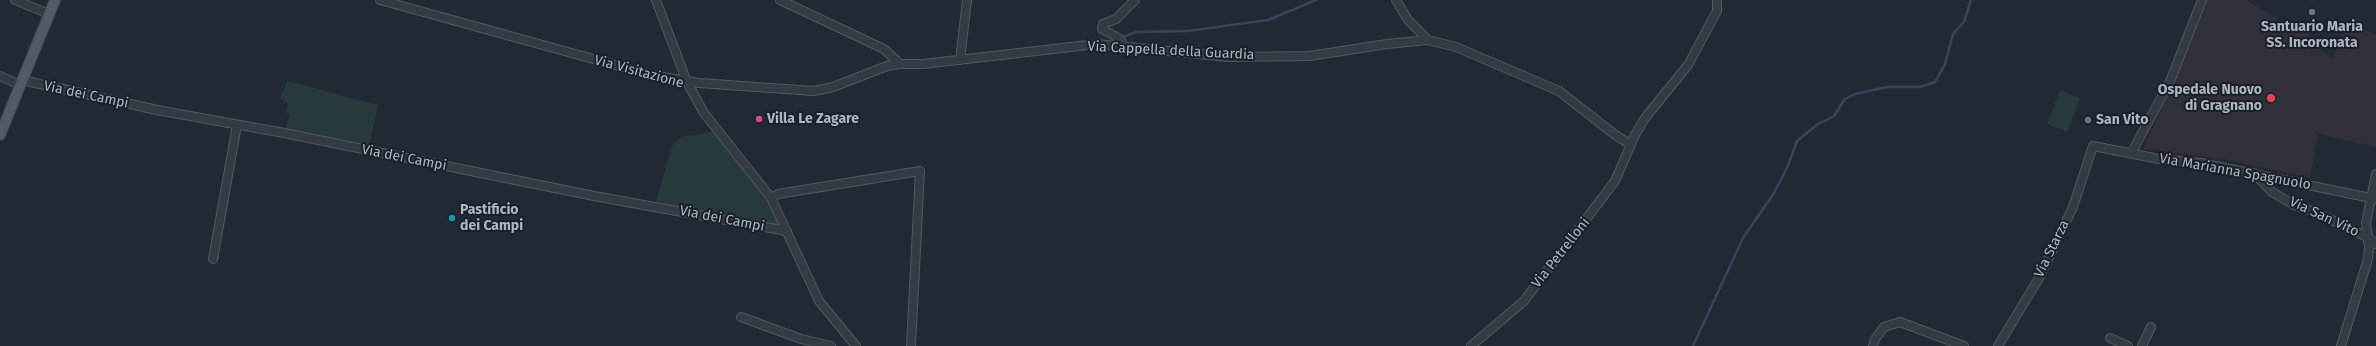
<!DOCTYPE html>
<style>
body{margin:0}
canvas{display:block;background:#212934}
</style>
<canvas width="2376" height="346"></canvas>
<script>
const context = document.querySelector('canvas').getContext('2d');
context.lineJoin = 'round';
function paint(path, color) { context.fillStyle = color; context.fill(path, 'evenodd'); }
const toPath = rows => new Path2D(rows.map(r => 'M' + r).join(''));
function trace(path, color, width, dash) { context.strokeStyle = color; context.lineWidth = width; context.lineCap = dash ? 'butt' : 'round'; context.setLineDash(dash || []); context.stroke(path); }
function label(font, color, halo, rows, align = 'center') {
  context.font = font + ' "Fira Sans",sans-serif'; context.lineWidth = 4; context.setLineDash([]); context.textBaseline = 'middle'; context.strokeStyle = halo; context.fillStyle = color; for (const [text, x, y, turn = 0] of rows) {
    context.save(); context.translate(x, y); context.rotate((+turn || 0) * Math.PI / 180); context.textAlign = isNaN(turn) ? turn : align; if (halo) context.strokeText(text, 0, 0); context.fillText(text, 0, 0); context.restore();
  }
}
const medical = toPath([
 [2206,0,2247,0,2282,22,2311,29,2307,41,2333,58,2347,24,2376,34,2376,147,2318,134,2310,178,2222,159,2143,149,2183,62]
]);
const green = toPath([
 [287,81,378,105,369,147,285,130,290,114,286,112,288,103,280,99],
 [2060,90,2080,98,2067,132,2047,124],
 [712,131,751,176,766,199,779,226,656,202,673,143,684,136,703,134]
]);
const stream = toPath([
 [1120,38,1136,32,1188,31,1268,20,1316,0],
 [1693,346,1743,238,1774,193,1787,168,1797,141,1818,124,1834,116,1845,99,1855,94,1887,87,1920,87,1935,82,1945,64,1953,34,1964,22,1971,0]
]);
const minor = toPath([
 [15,0,49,14],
 [380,0,651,75,699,83,814,91,833,87,887,66,900,64,923,64,1097,44,1228,57,1310,56,1387,44,1428,40,1456,47,1559,91,1614,134,1631,145],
 [656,0,687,82,704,113,771,198,819,301,856,346],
 [780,0,884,49,900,64],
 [1396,0,1408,20,1428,40],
 [1124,47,1120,39,1102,29,1103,24,1116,19,1135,0],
 [960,60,967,0],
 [0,76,20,85],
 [22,80,157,110,284,133,594,196,787,231],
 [2132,152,2171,79,2202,0],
 [2254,173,2272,192,2294,205,2317,213,2369,238,2376,244],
 [771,198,778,194,920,171,911,346],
 [213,259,237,125],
 [741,317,801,339,831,346],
 [2110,338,2128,346],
 [1471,346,1524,301,1615,181,1635,135,1645,118,1688,65,1717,11,1717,0],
 [1873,346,1875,339,1884,327,1900,322,1964,346],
 [1998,346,2039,278,2073,207,2093,146,2159,159,2201,163,2376,199],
 [2142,346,2151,327],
 [2341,346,2368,259,2369,247,2366,223,2376,174]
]);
const major = toPath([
 [0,135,55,0]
]);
const markers = [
 [2312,12,4,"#6b7280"],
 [2271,98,5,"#e0444e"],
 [759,119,4,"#d1479c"],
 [2088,120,4,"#6b7280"],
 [452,218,4,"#0f9aa8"]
];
const poiNames = [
 ["Santuario Maria",2312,27,"center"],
 ["SS. Incoronata",2312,43,"center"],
 ["Ospedale Nuovo",2262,90,"right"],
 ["di Gragnano",2262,106,"right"],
 ["Villa Le Zagare",767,119],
 ["San Vito",2096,120],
 ["Pastificio",460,210],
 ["dei Campi",460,226]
];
const streetNames = [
 ["Via Cappella della Guardia",1171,51,3],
 ["Via Visitazione",639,72,15],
 ["Via dei Campi",86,95,12],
 ["Via dei Campi",404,158,11],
 ["Via Marianna Spagnuolo",2235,172,10],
 ["Via San Vito",2324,217,25],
 ["Via dei Campi",722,219,11],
 ["Via Starza",2052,249,-64],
 ["Via Petrelloni",1561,253,-52]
];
paint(medical, '#302f3a');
paint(green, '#27393a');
trace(stream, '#36445b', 2.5);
trace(minor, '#525863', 10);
trace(major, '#3e444f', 12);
trace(minor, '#343b45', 8);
trace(major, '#525a65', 10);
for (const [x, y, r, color] of markers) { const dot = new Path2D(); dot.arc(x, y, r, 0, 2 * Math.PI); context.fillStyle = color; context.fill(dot); trace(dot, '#1a202a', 1.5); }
label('bold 14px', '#aeb5c2', '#1a202a', poiNames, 'left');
label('14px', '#aeb5c2', '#1a202a', streetNames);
</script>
